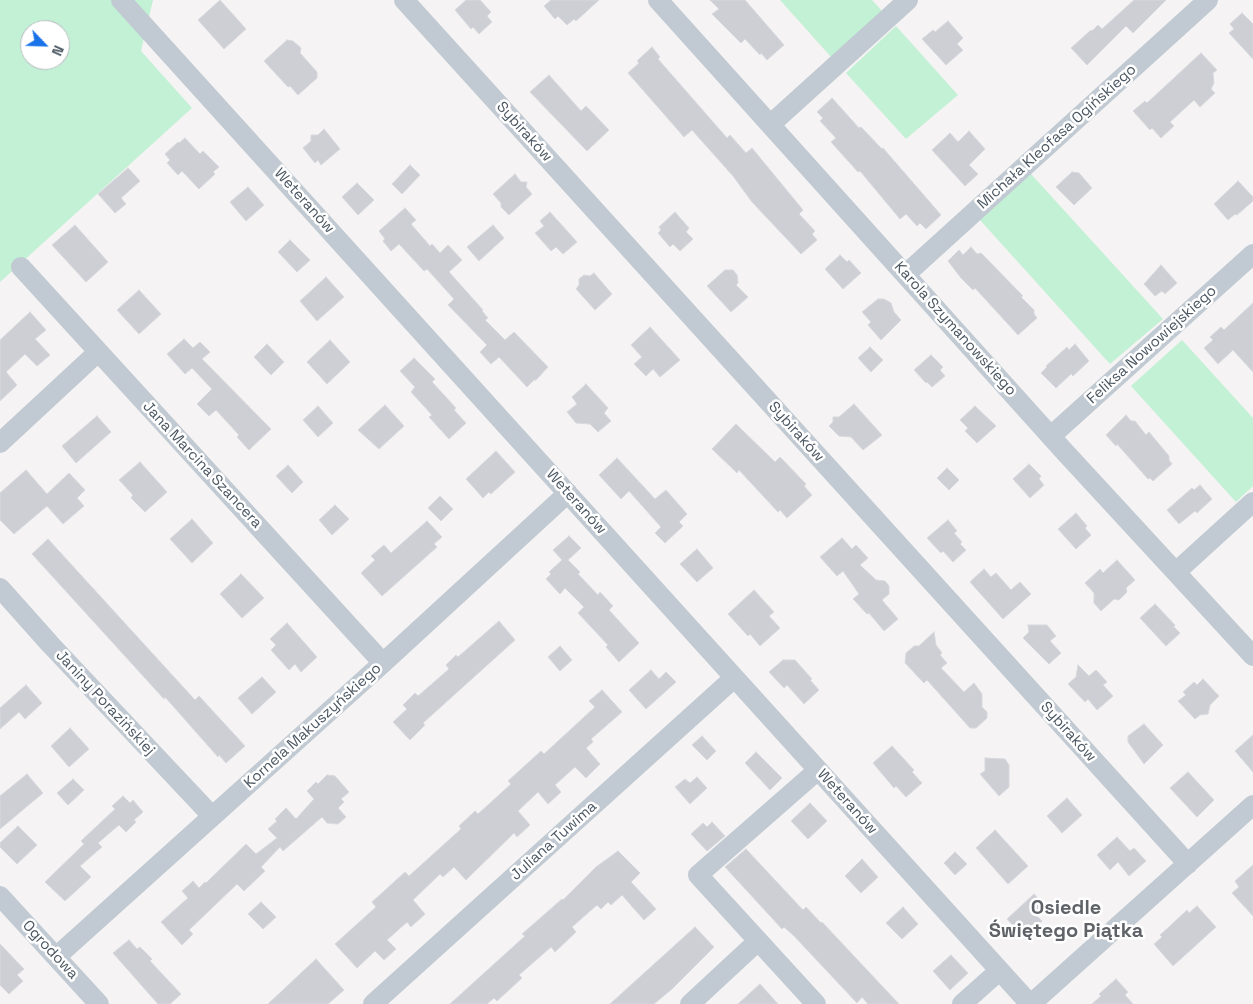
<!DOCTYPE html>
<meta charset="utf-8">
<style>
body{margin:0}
#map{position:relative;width:1253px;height:1004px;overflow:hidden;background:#f5f3f3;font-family:"Space Grotesk",sans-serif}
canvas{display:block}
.north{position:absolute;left:20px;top:20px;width:50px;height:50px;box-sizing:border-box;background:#fff;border:1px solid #b7bbc0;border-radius:50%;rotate:114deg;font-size:14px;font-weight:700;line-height:20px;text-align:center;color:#4a5661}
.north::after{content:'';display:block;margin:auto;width:18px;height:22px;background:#1a73e8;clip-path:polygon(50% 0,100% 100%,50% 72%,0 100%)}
</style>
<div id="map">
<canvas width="1253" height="1004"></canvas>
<div class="north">N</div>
</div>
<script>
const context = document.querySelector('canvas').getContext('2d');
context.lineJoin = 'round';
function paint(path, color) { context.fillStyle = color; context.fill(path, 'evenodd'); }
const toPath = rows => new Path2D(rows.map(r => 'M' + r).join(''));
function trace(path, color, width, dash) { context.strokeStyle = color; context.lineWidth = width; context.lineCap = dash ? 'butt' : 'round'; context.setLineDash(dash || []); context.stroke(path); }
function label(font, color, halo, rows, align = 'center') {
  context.font = font + ' "Space Grotesk",sans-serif'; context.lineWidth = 5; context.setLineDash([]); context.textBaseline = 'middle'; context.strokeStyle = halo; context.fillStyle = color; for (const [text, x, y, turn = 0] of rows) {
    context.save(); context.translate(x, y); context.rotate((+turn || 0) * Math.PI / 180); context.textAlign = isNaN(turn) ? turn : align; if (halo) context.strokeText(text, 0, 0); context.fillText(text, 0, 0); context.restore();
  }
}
const green = toPath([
 [0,0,153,0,141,51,192,108,0,282],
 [30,30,60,30,60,60,30,60],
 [780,0,872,0,883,12,832,58],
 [896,26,958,95,906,139,846,73],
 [1031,174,1163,319,1110,364,980,220],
 [1182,340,1253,418,1253,486,1236,502,1131,386]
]);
const building = toPath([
 [220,0,246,29,224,49,198,20,220,0],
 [466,0,480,0,491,12,487,16,492,22,479,34,473,27,471,29,455,10,466,0],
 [551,0,599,0,576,21,574,19,567,25,558,16,555,19,544,6,551,0],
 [710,0,745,0,784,45,767,60,761,53,760,55,745,39,741,43,712,14,719,9,710,0],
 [1134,0,1166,0,1133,33,1126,26,1087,65,1071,48,1091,30,1092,31,1098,25,1102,29,1134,0],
 [1242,13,1253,24,1253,59,1229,33,1234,29,1230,24,1242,13],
 [948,21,963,38,957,44,963,50,946,65,922,39,933,30,935,32,948,21],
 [287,40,293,41,301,48,300,53,317,72,317,78,298,95,290,86,288,87,264,61,287,40],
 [652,47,660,57,658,59,727,138,730,135,746,153,752,148,803,210,799,214,815,231,812,234,817,240,801,254,752,202,733,176,692,130,684,137,628,73,639,63,637,61,652,47],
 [1201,53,1217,70,1213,73,1214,83,1211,89,1215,93,1200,107,1194,100,1170,122,1174,126,1161,138,1152,128,1150,130,1133,111,1145,101,1147,103,1201,53],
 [549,75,581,111,586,106,609,130,587,151,530,92,549,75],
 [832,98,859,128,861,127,882,149,883,148,941,215,926,229,920,223,917,226,906,214,900,219,860,171,858,172,831,142,836,138,820,121,823,118,817,112,832,98],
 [324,129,340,149,321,165,318,160,315,163,303,148,311,141,311,135,318,135,324,129],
 [969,131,985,149,969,165,978,174,965,186,932,150,950,133,958,142,969,131],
 [185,138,200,154,203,151,219,167,213,172,215,174,199,189,182,171,178,175,167,163,170,160,165,154,178,142,179,143,185,138],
 [410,165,420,175,402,194,392,184,410,165],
 [128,168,140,181,121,198,126,204,115,213,98,194,128,168],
 [1072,172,1079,173,1092,188,1074,205,1056,187,1072,172],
 [515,174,521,182,527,182,526,187,532,194,509,215,501,207,501,203,493,194,515,174],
 [1238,181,1253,197,1253,201,1237,215,1235,214,1228,220,1214,204,1238,181],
 [357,183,374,200,358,215,342,197,357,183],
 [248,187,264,205,246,221,230,202,248,187],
 [405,208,416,220,411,224,430,246,432,244,440,253,448,245,462,260,449,272,483,310,482,311,488,318,485,320,505,340,514,332,548,367,536,380,534,380,527,387,499,357,491,364,480,352,487,345,448,305,454,299,427,269,424,271,399,244,391,251,383,241,385,239,379,231,405,208],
 [550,212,577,242,563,254,556,247,551,251,535,233,544,226,540,221,550,212],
 [675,212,689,228,686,232,693,239,680,251,673,244,670,247,658,233,661,230,659,227,675,212],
 [75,225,108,262,86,282,52,245,75,225],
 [493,225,504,238,479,261,467,247,493,225],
 [290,240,310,260,297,272,278,252,290,240],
 [971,247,977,254,981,253,1023,296,1021,297,1034,310,1034,314,1037,318,1018,335,975,288,973,290,961,278,948,261,959,250,963,255,971,247],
 [840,255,847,262,849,260,861,273,843,289,825,269,840,255],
 [1161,265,1177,283,1165,294,1162,291,1155,296,1144,284,1161,265],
 [725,270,733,270,737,275,738,283,736,285,748,297,731,312,707,286,725,270],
 [594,273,612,294,595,310,576,289,579,285,579,279,584,275,590,276,594,273],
 [326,277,344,297,317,321,300,301,326,277],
 [139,290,161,314,139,334,117,310,139,290],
 [878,299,884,299,891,303,894,312,901,320,881,340,868,325,871,322,862,312,878,299],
 [1253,303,1253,372,1233,350,1218,364,1204,348,1213,340,1210,337,1221,327,1224,330,1253,303],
 [30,312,46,330,35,339,50,355,37,366,25,354,6,372,17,385,0,401,0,340,30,312],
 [650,327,680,360,660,377,653,369,646,376,634,364,642,357,631,345,650,327],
 [184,339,193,348,200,342,210,352,202,359,271,429,249,450,237,437,239,435,216,410,209,416,197,404,212,389,192,368,185,374,167,354,184,339],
 [330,340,350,362,327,384,307,362,330,340],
 [267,344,284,362,271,375,254,357,267,344],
 [1075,344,1089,361,1073,376,1071,374,1056,388,1041,373,1047,367,1046,366,1067,347,1069,350,1075,344],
 [870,347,883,360,871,372,858,358,870,347],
 [931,355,943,367,940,370,945,376,932,387,927,382,926,383,914,370,931,355],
 [414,358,435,379,432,382,456,408,454,410,466,423,449,439,429,417,432,415,411,392,415,387,400,371,414,358],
 [586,384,608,408,604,413,611,421,598,432,590,424,576,423,567,412,577,404,572,397,586,384],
 [854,404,882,435,863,450,851,437,839,436,829,426,833,422,833,417,839,417,854,404],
 [385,405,404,426,379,449,358,430,385,405],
 [318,406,333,423,318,437,303,420,318,406],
 [975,406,996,426,977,443,965,431,968,428,960,420,975,406],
 [1126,415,1131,421,1135,421,1146,435,1149,432,1169,456,1169,460,1172,464,1153,481,1150,478,1148,479,1117,444,1116,446,1106,435,1126,415],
 [97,416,111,432,76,463,62,446,97,416],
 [736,424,775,462,780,457,806,484,804,486,812,495,787,518,780,510,778,512,739,470,737,473,712,449,736,424],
 [496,451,515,472,491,494,489,492,483,498,466,479,496,451],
 [617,458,655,499,666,490,687,514,679,522,683,526,665,543,655,533,661,527,629,491,621,499,599,475,617,458],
 [140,462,167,492,145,512,131,498,133,495,119,480,140,462],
 [1029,464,1041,476,1039,479,1044,485,1030,498,1013,479,1029,464],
 [288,465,303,482,292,493,276,476,288,465],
 [947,468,959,480,949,490,937,478,947,468],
 [26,470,47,494,69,473,85,490,77,498,84,506,63,524,47,506,14,534,0,520,0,493,26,470],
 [1200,485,1212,499,1197,513,1195,511,1179,524,1167,510,1192,488,1194,490,1200,485],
 [440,496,453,509,441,521,428,508,440,496],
 [335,505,349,519,332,535,319,520,335,505],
 [1076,513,1087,526,1085,528,1091,535,1076,549,1058,529,1076,513],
 [192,519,213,543,192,563,170,539,192,519],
 [948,520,957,531,954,533,962,542,960,544,966,550,953,562,943,551,941,553,927,538,948,520],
 [427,521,442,537,434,544,437,547,382,596,361,573,375,560,371,556,384,545,391,553,427,521],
 [569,536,581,548,568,560,580,572,578,574,598,595,600,592,613,606,609,610,639,643,619,662,606,647,608,645,578,613,584,607,565,588,560,594,546,579,551,574,549,572,562,560,553,550,569,536],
 [842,538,852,549,856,545,868,558,860,565,876,580,885,581,889,586,889,594,882,600,898,619,884,631,869,613,867,614,853,599,859,594,843,571,837,576,820,557,842,538],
 [48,539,195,700,199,696,245,746,226,763,219,755,218,757,165,697,164,699,32,554,48,539],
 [697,549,713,568,697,582,680,564,697,549],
 [1117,560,1135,580,1126,588,1127,592,1119,600,1114,599,1101,611,1094,603,1094,593,1085,583,1100,569,1103,573,1117,560],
 [984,569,991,577,996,573,1011,590,1020,582,1031,594,1003,619,970,582,984,569],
 [241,574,264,598,242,618,220,594,241,574],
 [754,590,774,612,769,616,780,628,760,646,750,634,748,636,728,614,754,590],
 [1155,604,1175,625,1174,627,1180,633,1166,646,1140,618,1155,604],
 [499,621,515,640,423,723,425,725,410,740,393,722,407,709,403,705,415,693,418,696,449,669,446,665,456,655,458,657,499,621],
 [287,623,317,657,301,672,295,664,289,670,271,650,276,645,270,639,287,623],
 [1028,625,1047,625,1056,636,1050,641,1061,653,1049,664,1023,638,1029,632,1028,625],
 [934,632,936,645,942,653,940,655,947,663,941,668,964,692,974,683,982,694,982,707,987,712,987,718,976,728,970,728,927,680,924,683,905,663,906,653,914,646,919,646,934,632],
 [560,646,572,660,560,671,548,657,560,646],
 [783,660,795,660,812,679,810,680,819,690,804,704,787,685,784,688,769,672,783,660],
 [1078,665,1089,676,1096,670,1107,682,1103,685,1113,696,1097,710,1088,699,1085,702,1068,684,1076,677,1078,665],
 [651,670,659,679,666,672,676,682,646,709,629,690,651,670],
 [262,677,276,692,252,714,238,698,262,677],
 [1203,679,1219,696,1210,705,1208,714,1200,715,1195,719,1178,701,1186,695,1183,692,1194,682,1197,685,1203,679],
 [26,685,42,703,25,719,19,712,0,729,0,708,26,685],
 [602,690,622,712,591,739,593,742,586,748,600,764,586,778,575,767,555,785,561,792,548,804,538,792,518,811,530,825,517,837,514,833,466,880,454,867,443,877,440,874,413,900,425,914,411,927,407,922,387,940,396,949,384,960,375,951,357,968,335,944,376,907,372,902,405,872,409,876,461,829,459,826,475,811,478,814,511,784,508,781,541,751,544,754,595,707,589,701,602,690],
 [1144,724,1163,745,1144,764,1128,742,1128,736,1144,724],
 [70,728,89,749,69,767,51,746,70,728],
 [1253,735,1253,772,1235,751,1253,735],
 [702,736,716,751,707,760,692,745,702,736],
 [892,746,914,770,912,772,922,783,906,797,896,786,894,788,873,763,892,746],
 [756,752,782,778,770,790,745,763,756,752],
 [985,758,1005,759,1009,765,1009,787,999,796,980,774,985,771,985,758],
 [1188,772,1214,800,1197,817,1170,788,1188,772],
 [27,774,43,793,0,829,0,796,27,774],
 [327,775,335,776,349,792,341,799,344,802,338,808,346,817,338,824,327,823,322,817,283,851,280,847,261,867,265,871,244,891,237,884,189,930,193,934,182,945,161,922,188,898,182,891,193,881,199,888,205,882,206,883,246,844,256,854,277,838,268,829,277,821,275,819,286,808,296,819,314,799,307,791,316,782,318,784,327,775],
 [697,777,707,788,690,804,675,787,685,779,690,783,697,777],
 [73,779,84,790,68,805,57,793,73,779],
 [123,796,130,803,133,800,143,812,134,820,136,822,126,832,119,825,98,843,102,847,80,866,91,877,65,901,45,882,84,844,81,841,115,809,112,806,123,796],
 [1067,798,1082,815,1062,833,1047,816,1067,798],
 [810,803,827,821,808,839,791,821,810,803],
 [712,822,725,836,707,851,691,834,703,823,707,827,712,822],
 [18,826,37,845,17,864,0,847,0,843,18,826],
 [995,830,1028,866,1008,884,976,848,995,830],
 [1117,837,1130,851,1134,848,1146,861,1129,876,1118,862,1110,870,1097,855,1117,837],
 [746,849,803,910,806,907,821,923,822,922,899,1004,868,1004,862,997,857,1003,794,936,784,927,782,929,725,867,746,849],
 [618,851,640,873,631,882,656,909,644,920,622,895,611,905,608,902,601,909,597,905,572,927,576,932,555,952,551,947,519,975,522,978,497,1001,494,998,487,1004,450,1004,525,936,522,934,562,899,563,900,596,867,618,851],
 [955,852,967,864,955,875,944,863,955,852],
 [862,859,878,877,861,893,845,876,862,859],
 [1253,865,1253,916,1232,893,1239,887,1235,881,1253,865],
 [1034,894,1044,905,1035,914,1042,921,1037,927,1038,933,1028,942,1007,919,1034,894],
 [261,902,276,917,263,929,248,914,261,902],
 [1197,906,1216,927,1173,966,1154,944,1162,937,1160,935,1170,926,1187,910,1189,913,1197,906],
 [903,907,918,924,902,939,886,923,903,907],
 [695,927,714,947,672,989,654,1004,610,1004,695,927],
 [129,940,137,949,140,947,152,959,150,961,181,994,170,1004,158,1004,113,953,129,940],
 [0,944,24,969,17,975,23,981,9,994,0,985,0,944],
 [951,955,968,973,950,990,933,971,951,955],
 [316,959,344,990,328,1004,268,1004,316,959],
 [1116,979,1128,992,1125,995,1133,1004,1092,1004,1101,996,1099,994,1116,979],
 [760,984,778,1004,738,1004,760,984]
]);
const minor = toPath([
 [121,0,1030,1004],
 [404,0,1188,864],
 [658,0,1063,450,1253,656],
 [771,124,908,0],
 [21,267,383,663],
 [906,274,1208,0],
 [1051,436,1253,254],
 [0,443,98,352],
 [1176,572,1253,502],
 [0,588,50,644,212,816],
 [0,896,99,1004],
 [56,957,383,663,568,493],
 [373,1004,734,678],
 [690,1004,758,941],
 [816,1004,698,875,818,770],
 [962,1004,999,971],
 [1031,1004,1253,805]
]);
const streetNames = [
 ["Sybiraków",524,132,48],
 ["Michała Kleofasa Ogińskiego",1057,137,-42],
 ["Weteranów",304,201,48],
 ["Karola Szymanowskiego",955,329,48],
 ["Feliksa Nowowiejskiego",1152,345,-42],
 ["Sybiraków",796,432,48],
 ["Jana Marcina Szancera",202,465,47],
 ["Weteranów",576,502,48],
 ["Janiny Porazińskiej",105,703,47],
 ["Kornela Makuszyńskiego",313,726,-42],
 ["Sybiraków",1068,732,48],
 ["Weteranów",847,802,48],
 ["Juliana Tuwima",554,841,-42],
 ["Ogrodowa",50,950,47]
];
const districtNames = [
 ["Osiedle",1066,909],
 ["Świętego Piątka",1066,932]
];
paint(green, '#c3f1d5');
paint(building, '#cdcfd5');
trace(building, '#d7d9de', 1);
trace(minor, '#c1cad2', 20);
label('15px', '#4a5661', '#fff', streetNames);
label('bold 20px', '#5f6368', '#fff', districtNames);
</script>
